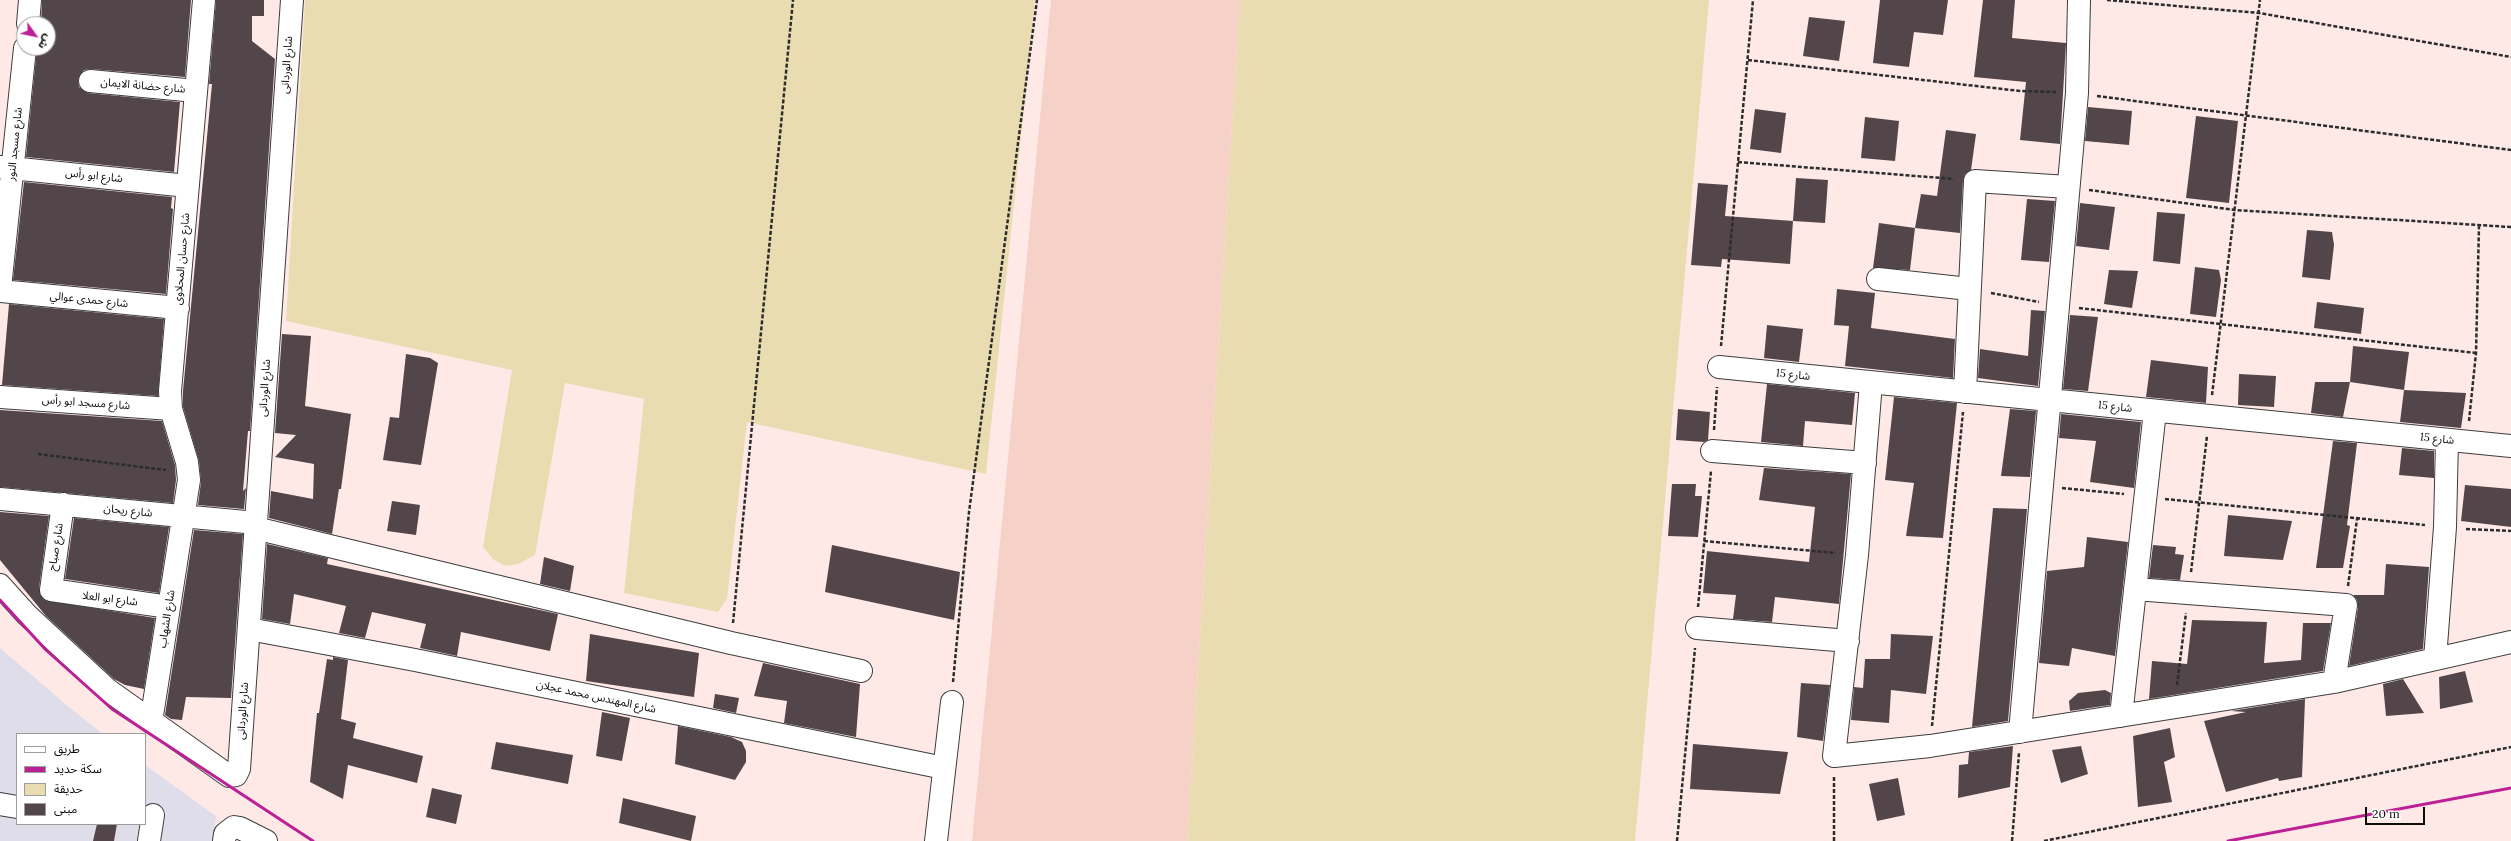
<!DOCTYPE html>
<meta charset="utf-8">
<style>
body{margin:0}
#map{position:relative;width:2511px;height:841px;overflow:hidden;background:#ffe9e7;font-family:Lora,"Noto Sans Arabic",serif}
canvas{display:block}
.legend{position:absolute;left:16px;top:733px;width:130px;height:92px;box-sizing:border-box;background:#fff;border:1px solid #9d9d9d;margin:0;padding:5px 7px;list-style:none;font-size:12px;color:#0a0a0a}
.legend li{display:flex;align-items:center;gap:8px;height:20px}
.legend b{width:20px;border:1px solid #9d9d9d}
.north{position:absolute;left:16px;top:16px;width:40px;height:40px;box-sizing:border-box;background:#fff;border:1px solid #9d9d9d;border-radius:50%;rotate:123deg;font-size:11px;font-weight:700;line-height:16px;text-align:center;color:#0a0a0a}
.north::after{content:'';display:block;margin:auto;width:14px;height:18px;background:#bc2097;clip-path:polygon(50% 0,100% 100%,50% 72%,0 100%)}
.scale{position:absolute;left:2365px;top:807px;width:60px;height:18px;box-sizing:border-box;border:2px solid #0a0a0a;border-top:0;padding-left:5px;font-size:12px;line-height:14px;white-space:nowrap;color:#0a0a0a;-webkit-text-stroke:3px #fff;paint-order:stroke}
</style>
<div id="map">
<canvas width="2511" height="841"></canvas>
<ul class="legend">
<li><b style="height:5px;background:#fff"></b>طريق</li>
<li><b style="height:5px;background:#bc2097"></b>سكة حديد</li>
<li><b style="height:11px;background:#e9dcb1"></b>حديقة</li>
<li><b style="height:11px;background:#53464a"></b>مبنى</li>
</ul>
<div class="north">ش</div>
<div class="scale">20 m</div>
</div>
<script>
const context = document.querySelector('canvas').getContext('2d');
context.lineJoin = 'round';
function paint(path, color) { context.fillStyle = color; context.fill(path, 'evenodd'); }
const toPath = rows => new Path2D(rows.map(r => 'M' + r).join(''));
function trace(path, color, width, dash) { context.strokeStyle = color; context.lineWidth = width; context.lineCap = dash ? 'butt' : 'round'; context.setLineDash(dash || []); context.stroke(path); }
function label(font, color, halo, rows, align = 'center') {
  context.font = font + ' Lora,"Noto Sans Arabic",serif'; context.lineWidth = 4; context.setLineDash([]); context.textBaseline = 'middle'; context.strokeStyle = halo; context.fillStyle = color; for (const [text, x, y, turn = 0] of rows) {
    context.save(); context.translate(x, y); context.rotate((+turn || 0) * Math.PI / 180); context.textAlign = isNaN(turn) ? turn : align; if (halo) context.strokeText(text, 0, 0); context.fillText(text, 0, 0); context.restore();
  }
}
const industrial = toPath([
 [0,648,70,708,103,734,17,734,17,824,145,824,145,765,216,816,213,841,0,841]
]);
const farmland = toPath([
 [1051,0,1240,0,1187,841,972,841]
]);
const green = toPath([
 [305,0,1035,0,986,474,747,422,727,599,718,612,624,593,644,399,565,383,535,555,518,564,506,566,494,560,483,547,512,370,286,321],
 [1240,0,1709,0,1635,841,1187,841]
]);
const building = toPath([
 [42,0,191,0,185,77,91,69,84,70,78,79,79,87,88,93,180,102,174,172,26,157,37,48,48,48,48,24,41,24],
 [216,0,264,0,264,16,252,16,252,41,275,59,250,431,248,431,243,491,246,488,244,509,198,505,201,482,199,461,183,407,183,391,212,84,209,84],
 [1880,0,1948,0,1943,35,1914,32,1909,67,1873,63],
 [1983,0,2015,0,2012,38,2066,43,2060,144,2020,140,2026,82,1974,77],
 [1809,17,1845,21,1839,61,1803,56],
 [2088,107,2132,111,2129,145,2085,141],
 [1755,109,1786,113,1781,153,1750,149],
 [2196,116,2238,121,2229,203,2186,198],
 [1865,117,1899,121,1895,161,1861,158],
 [1946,130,1976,134,1971,170,1965,174,1963,180,1960,233,1915,228,1921,194,1937,196],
 [1796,178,1828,180,1825,223,1793,221],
 [24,182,172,197,171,208,173,209,166,294,13,280],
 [1698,183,1728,185,1725,216,1793,221,1790,264,1722,259,1721,267,1691,265],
 [2027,199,2055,201,2049,262,2021,260],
 [2080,203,2115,207,2109,250,2076,246],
 [2157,212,2185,214,2180,264,2153,261],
 [1879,223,1915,228,1910,270,1873,268],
 [2307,230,2332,232,2334,245,2330,280,2302,277],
 [2195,267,2219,270,2221,280,2216,317,2190,314],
 [2109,270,2138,271,2132,308,2104,304],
 [1837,289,1875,293,1871,328,1955,339,1953,378,1845,366,1849,326,1834,325],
 [2317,302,2364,308,2361,334,2314,328],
 [9,304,164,319,158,396,2,385],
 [2031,310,2045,311,2038,386,1978,378,1980,349,2028,356],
 [2070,315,2098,317,2088,391,2063,389],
 [1767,325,1803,329,1799,362,1764,358],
 [282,334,311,336,305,406,351,414,341,489,339,489,332,534,269,518,271,491,313,499,314,464,275,457,296,435,275,433],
 [2353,346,2409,352,2404,390,2350,382],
 [406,354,430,358,438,363,421,465,383,460,390,417,399,418],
 [2151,360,2208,367,2206,403,2146,397],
 [2239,374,2276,376,2274,407,2238,405],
 [2315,382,2350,382,2343,417,2311,413],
 [1767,384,1855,393,1852,425,1805,421,1803,446,1761,442],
 [2404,390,2466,393,2461,428,2400,422],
 [1894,397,1957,403,1943,538,1906,536,1914,483,1885,480],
 [1678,409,1710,412,1708,440,1704,442,1676,440],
 [2010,409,2036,411,2030,477,2001,476],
 [0,410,162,421,175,465,176,480,173,503,0,487],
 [2061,414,2141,422,2134,488,2090,482,2096,441,2059,438],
 [2333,441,2357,443,2347,525,2350,526,2343,568,2316,568],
 [2402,448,2434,451,2434,478,2399,475],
 [1764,468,1851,474,1839,604,1775,597,1772,622,1733,619,1736,595,1703,593,1707,551,1809,562,1815,507,1759,500],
 [1672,484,1696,484,1695,496,1702,496,1698,537,1668,536],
 [2465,485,2511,489,2511,527,2461,521],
 [392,501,420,505,416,535,387,531],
 [1993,508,2027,509,2008,721,1972,727],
 [0,512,49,516,39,588,44,600,155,618,144,689,125,685,114,679,46,616,0,560],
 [2228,515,2292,521,2283,560,2224,556],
 [74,518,169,527,159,593,65,579],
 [194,530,243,534,231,698,186,697,182,720,171,719,165,715],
 [2087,537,2128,542,2115,656,2072,648,2069,666,2039,663,2047,571,2084,567],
 [267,544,328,558,327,564,558,614,550,651,461,632,457,656,420,648,426,624,372,612,365,638,339,633,346,606,294,594,290,624,262,619],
 [832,545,960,572,954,620,825,592],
 [2153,545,2176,547,2175,554,2184,555,2180,580,2149,578],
 [544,557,574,566,570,591,540,584],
 [2386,564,2429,567,2423,649,2349,666,2358,607,2357,600,2353,595,2384,595],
 [2192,620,2267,622,2264,663,2301,660,2303,623,2331,623,2323,671,2149,699,2152,661,2187,664],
 [590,634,699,653,694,697,586,681],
 [1891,634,1933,636,1926,694,1891,690,1889,723,1851,720,1854,687,1863,688,1865,659,1890,659],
 [333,657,348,660,341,719,356,723,353,738,423,756,417,783,348,765,343,799,310,782,317,713,319,713,327,659,333,660],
 [763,663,860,684,856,737,784,723,787,701,754,696],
 [2465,671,2473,702,2440,709,2439,677],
 [2403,679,2424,713,2386,716,2383,684],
 [1801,683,1830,685,1823,741,1797,737],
 [2105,690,2111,693,2110,705,2070,711,2069,701,2078,693],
 [715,694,739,698,736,713,713,708],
 [2305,699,2302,777,2279,781,2278,778,2226,792,2204,721,2246,712,2231,711],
 [602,712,630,718,622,761,596,756],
 [678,726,731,737,742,742,746,751,746,762,735,780,675,764],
 [2170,728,2175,757,2164,762,2172,802,2138,807,2133,736],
 [496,742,573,755,568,784,491,769],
 [1693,744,1788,752,1780,794,1690,789],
 [2013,746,2010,787,1958,798,1959,765,1968,764,1969,752],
 [2081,746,2088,774,2061,783,2052,750],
 [1898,778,1905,815,1877,821,1869,784],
 [432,788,462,795,456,824,426,817],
 [623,798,696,816,691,841,619,823],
 [97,824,117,824,114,841,93,841]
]);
const path = toPath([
 [2107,0,2259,13,2511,57],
 [1748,60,2020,91,2056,92],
 [2097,96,2511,150],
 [1738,162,1954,179],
 [2089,190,2235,210,2511,227],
 [1991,293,2039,302],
 [2079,308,2476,353],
 [1721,346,1753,0],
 [2212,395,2260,0],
 [2469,421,2476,353,2479,226],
 [1714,430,1717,387],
 [38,454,166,470],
 [2062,488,2124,494],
 [2165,499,2425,525],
 [2466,529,2511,531],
 [1704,541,1836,553],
 [2191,572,2207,436],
 [2348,586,2357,519],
 [1698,607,1711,471],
 [733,623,793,0],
 [953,682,969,512,1037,0],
 [2177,685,2186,613],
 [1932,726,1963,412],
 [1834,777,1834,841],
 [1677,841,1695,648],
 [2012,841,2019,753],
 [2044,841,2511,747]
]);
const minor = toPath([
 [28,24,30,0],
 [90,81,196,91],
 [0,167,188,186],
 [1878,279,1969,289],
 [0,288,25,48],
 [0,291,178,308],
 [1719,367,2511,446],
 [1871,383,1857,555,1834,756,1930,746,2334,682,2511,642],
 [1965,392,1975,181,2068,187],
 [0,397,171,409],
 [1712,451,1865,463],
 [0,499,256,523],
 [63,504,51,590,169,607],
 [255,528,731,643,861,671],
 [0,585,27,615,108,690,229,776,236,775,239,769,292,0],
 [2135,589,2346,605,2334,682],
 [1697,628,1848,641],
 [249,629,415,660,944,768],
 [2435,659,2445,527,2447,440],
 [2121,716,2155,411],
 [151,722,189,480,187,462,171,409,170,391,204,0],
 [2020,732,2077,93,2079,0],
 [0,804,17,807],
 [149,841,153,815],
 [224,841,225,834,234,827,240,828,266,841],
 [936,841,952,702]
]);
const rail = toPath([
 [0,600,46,650,112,709,313,841],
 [2228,841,2511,788]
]);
const streetNames = [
 ["شارع الوردانى",287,65,-86],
 ["شارع حضانة الايمان",143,86,5],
 ["شارع مسجد النور",15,144,-84],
 ["شارع ابو رأس",94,176,6],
 ["شارع حسان المحلاوى",182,259,-85],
 ["شارع حمدى عوالي",89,300,6],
 ["شارع 15",1793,375,6],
 ["شارع الوردانى",265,388,-86],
 ["شارع مسجد ابو رأس",86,403,4],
 ["شارع 15",2115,407,6],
 ["شارع 15",2437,439,6],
 ["شارع ريحان",128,511,6],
 ["شارع صباح",56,547,-81],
 ["شارع ابو العلا",110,599,7],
 ["شارع الشهاب",167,619,-81],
 ["شارع المهندس محمد عجلان",596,697,12],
 ["شارع الوردانى",243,711,-86]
];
paint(industrial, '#e0ddea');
paint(farmland, '#f5d1c8');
paint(green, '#e9dcb1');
paint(building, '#53464a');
trace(minor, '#3d3d3d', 24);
trace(path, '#2c2c2c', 2.5, [4, 2]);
trace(minor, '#fff', 22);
trace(rail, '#bc2097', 3);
label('11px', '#0a0a0a', '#fff', streetNames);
</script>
